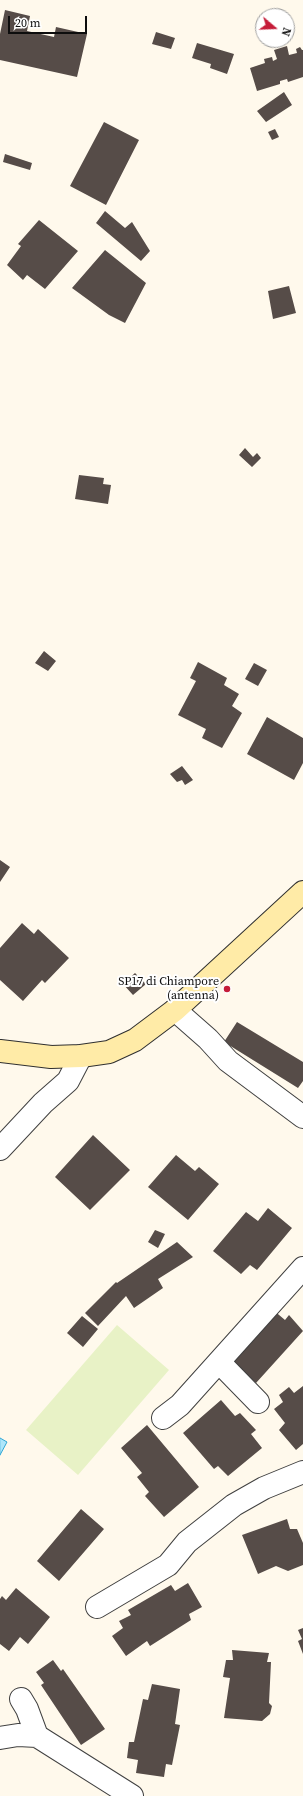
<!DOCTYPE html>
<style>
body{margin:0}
#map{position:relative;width:303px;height:1796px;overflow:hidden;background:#fff9ec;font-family:"Source Serif 4",serif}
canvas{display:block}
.north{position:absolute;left:255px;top:8px;width:40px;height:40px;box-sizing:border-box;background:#fff;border:1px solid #9e9e9e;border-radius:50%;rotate:109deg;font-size:11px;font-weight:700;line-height:16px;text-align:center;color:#0d0d0d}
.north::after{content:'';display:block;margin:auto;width:14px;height:18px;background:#c51c38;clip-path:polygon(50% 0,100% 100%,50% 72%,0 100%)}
.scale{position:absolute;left:8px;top:16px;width:79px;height:18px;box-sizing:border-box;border:2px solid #0d0d0d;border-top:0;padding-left:5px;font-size:12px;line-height:14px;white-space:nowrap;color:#0d0d0d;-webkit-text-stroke:3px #fff;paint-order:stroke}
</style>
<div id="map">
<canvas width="303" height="1796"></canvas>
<div class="north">N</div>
<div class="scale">20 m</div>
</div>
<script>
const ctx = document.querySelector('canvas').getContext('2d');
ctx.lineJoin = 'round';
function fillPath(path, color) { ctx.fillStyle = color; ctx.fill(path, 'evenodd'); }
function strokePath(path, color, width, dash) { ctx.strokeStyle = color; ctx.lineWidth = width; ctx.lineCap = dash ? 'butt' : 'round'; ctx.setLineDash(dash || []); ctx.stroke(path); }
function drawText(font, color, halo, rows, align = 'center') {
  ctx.font = font + ' "Source Serif 4",serif'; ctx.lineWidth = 4; ctx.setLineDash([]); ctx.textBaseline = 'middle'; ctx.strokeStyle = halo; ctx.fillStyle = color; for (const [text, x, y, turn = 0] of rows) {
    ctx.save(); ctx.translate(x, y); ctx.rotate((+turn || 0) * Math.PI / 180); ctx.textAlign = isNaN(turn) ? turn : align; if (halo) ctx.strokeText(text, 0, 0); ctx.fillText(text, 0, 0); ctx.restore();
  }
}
fillPath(new Path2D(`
 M117 1325 169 1370 78 1475 26 1430Z`), '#e8f2c6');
const water = new Path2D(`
 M0 1438 7 1442 0 1455Z`);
fillPath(water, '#aee6fa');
strokePath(water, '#30a7d5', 1);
fillPath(new Path2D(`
 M5 10 30 16 27 31 54 37 56 27 87 34 77 77 0 60V34Z
 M156 32 175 38 171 49 152 44Z
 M197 43 234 54 227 74 210 68 211 64 192 58Z
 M287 46 289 55 297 53 296 49 300 47 302 50H303V77L288 82 287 79 280 81V84L257 91 250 68 265 63 264 59 272 57 273 61 277 59 274 50Z
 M284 92 292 105 266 122 257 111Z
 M104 122 139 140 106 205 70 186Z
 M275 129 279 137 272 140 268 132Z
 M5 154 32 163 30 170 3 162Z
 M105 211 125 228 132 222 150 251 141 261 96 223Z
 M39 220 78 251 45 289 27 275 23 280 7 265 21 246 18 244Z
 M105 250 146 283 125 323 109 315 72 288Z
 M289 286 296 313 273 319 268 291Z
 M245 448 253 457 257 453 261 458 252 467 239 455Z
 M79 475 104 478 103 484 111 485 108 504 75 499Z
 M44 651 56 661 48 671 35 663Z
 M198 662 227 678 224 685 239 694 232 706 242 713 222 748 202 738 206 729 178 715 196 681 190 678Z
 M254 663 267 670 258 686 245 679Z
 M267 717 303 738V763L294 780 247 754Z
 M182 766 193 780 185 785 182 780 177 782 170 774Z
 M0 860 10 867 0 882Z
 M22 923 34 934 38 929 69 958 45 983 42 980 23 1001 0 980V948Z
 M135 973 146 984 133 995 123 984Z
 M237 1022 303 1062V1081L298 1088 224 1042Z
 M93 1135 130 1170 90 1210 55 1177Z
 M176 1155 195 1171 199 1167 219 1184 188 1220 148 1187Z
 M268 1208 292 1228 257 1270 250 1265 241 1274 213 1251 246 1212 258 1221Z
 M155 1230 165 1234 158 1248 148 1242Z
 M177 1242 193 1257 158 1279 163 1288 134 1308 126 1296 98 1326 85 1313 116 1282 117 1283Z
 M272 1309 285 1320 289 1315 303 1331 256 1383 227 1358Z
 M82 1316 98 1329 83 1347 67 1333Z
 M303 1386V1444L296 1450 279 1430 285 1423 274 1409 283 1402 279 1395 289 1387 294 1393Z
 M221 1400 235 1416 240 1413 256 1430 251 1434 262 1448 228 1476 218 1466 214 1469 183 1433Z
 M147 1425 199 1487 164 1517 145 1496 149 1492 137 1477 142 1473 121 1448Z
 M81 1509 104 1529 59 1581 37 1561Z
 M287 1519 290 1529H297L303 1543V1565L288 1571 276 1566 258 1574 242 1535Z
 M188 1583 202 1607 189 1614 191 1620 150 1646 147 1641 126 1656 112 1636 123 1628 119 1621 131 1615 128 1610 171 1585 175 1591Z
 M16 1588 50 1617 28 1644 20 1637 9 1651 0 1644V1599L2 1596 6 1600Z
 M303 1628V1654L298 1641 302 1639 298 1630Z
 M232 1650 269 1653 267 1662H271L269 1703 272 1706 270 1714 262 1721 224 1718 230 1678 223 1677 226 1660H233Z
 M53 1660 61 1671 63 1669 105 1729 81 1745 41 1685 44 1683 36 1672Z
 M152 1684 180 1689 175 1724 180 1725 172 1765 166 1764 164 1777 136 1773 138 1760 127 1758 129 1742H134L143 1699 148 1700Z`), '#564c48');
const street = new Path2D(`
 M175 1010 208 1039 228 1061 303 1117
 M0 1149 43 1103 68 1081 81 1056
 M219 1362 258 1402
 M163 1418 180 1405 303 1268
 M97 1607 168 1565 187 1542 234 1505 264 1488 303 1472
 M21 1699 27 1709 37 1736
 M0 1738 18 1735 37 1736 132 1796`);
const secondary = new Path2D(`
 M0 1051 51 1057 81 1056 109 1052 135 1040 175 1010 303 892`);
strokePath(street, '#404040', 24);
strokePath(secondary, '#2f2f2f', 24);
strokePath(street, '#fff', 22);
strokePath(secondary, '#ffeba7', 22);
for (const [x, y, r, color] of [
 [227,989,4,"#c51c38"]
]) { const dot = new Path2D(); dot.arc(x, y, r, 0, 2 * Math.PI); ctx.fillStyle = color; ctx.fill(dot); strokePath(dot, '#fff', 1.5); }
drawText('12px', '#0d0d0d', '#fff', [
 ["SP17 di Chiampore",219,982],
 ["(antenna)",219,996]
], 'right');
</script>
